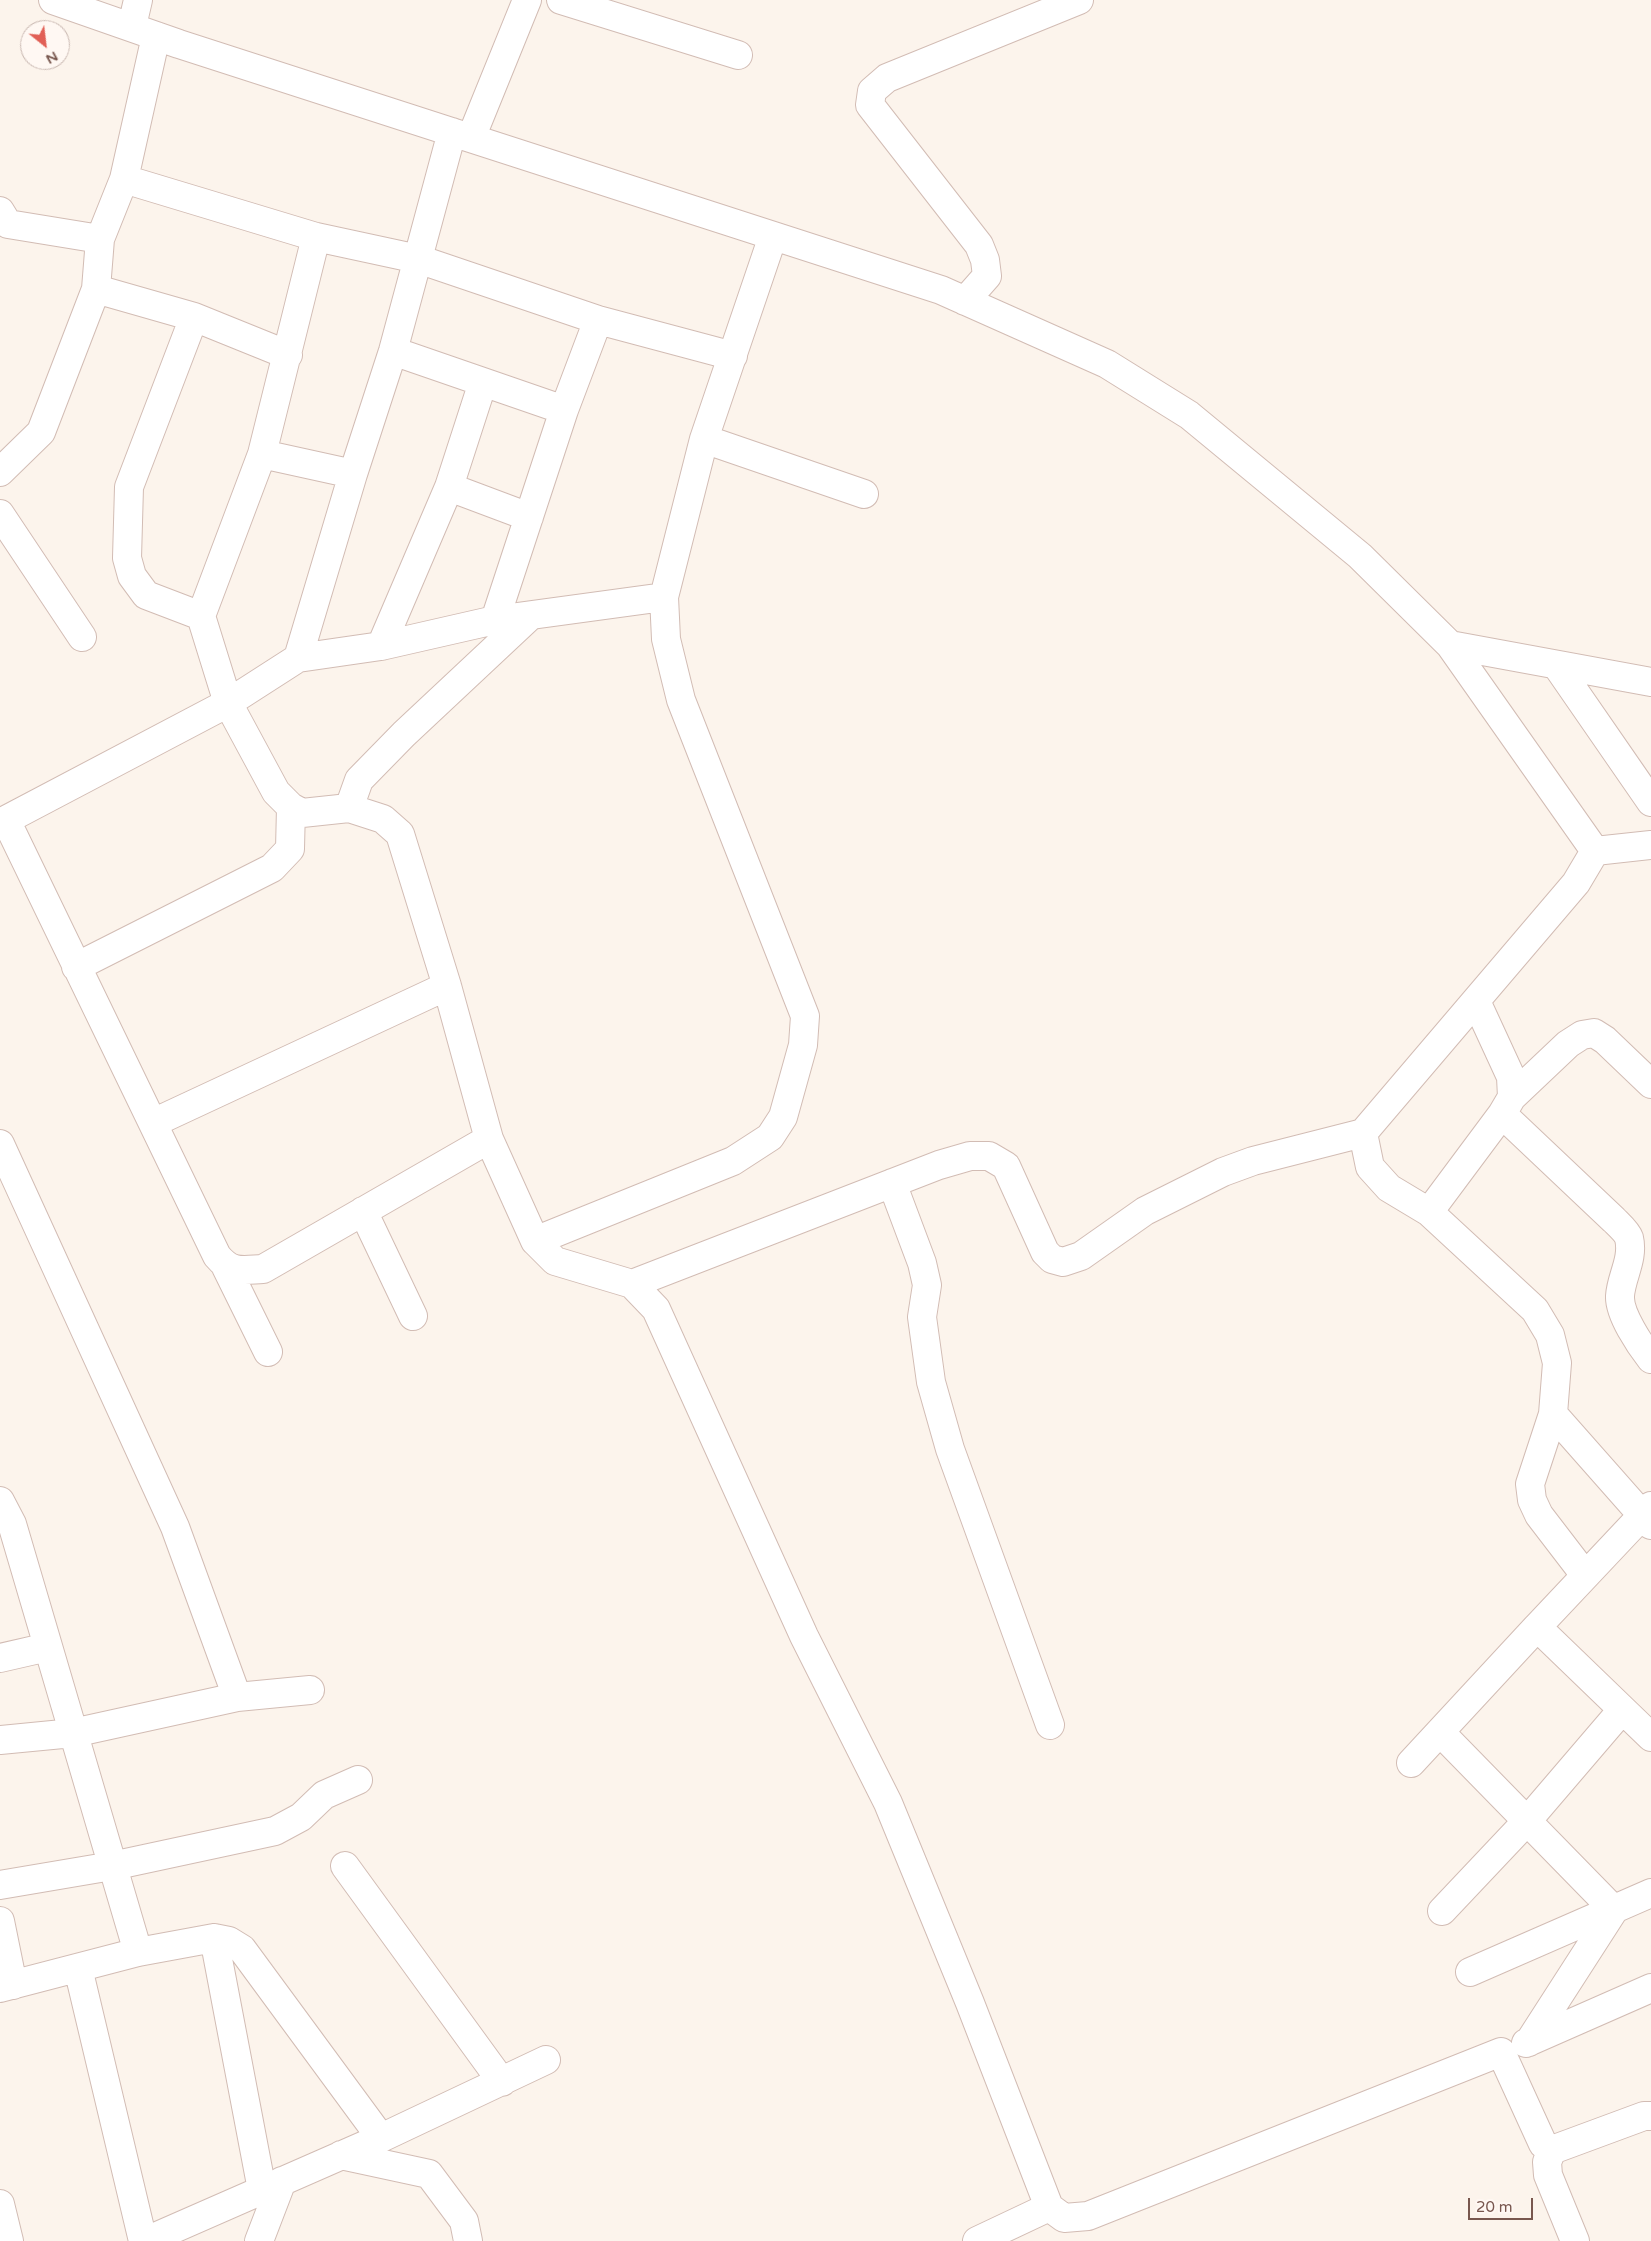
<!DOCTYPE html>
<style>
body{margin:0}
#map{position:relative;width:1651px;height:2241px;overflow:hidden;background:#fcf4ec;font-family:"Varela Round",sans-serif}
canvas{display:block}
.north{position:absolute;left:20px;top:20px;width:50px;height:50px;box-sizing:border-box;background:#fff8f3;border:1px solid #c9b8b1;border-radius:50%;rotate:151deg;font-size:14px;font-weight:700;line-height:20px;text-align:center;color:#78574e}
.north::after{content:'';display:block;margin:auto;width:18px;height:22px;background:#e16056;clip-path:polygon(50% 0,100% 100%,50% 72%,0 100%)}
.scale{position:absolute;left:1468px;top:2198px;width:65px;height:22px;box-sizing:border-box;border:2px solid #78574e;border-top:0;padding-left:6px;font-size:15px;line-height:18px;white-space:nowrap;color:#78574e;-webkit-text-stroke:4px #fff8f3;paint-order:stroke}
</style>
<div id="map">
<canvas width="1651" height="2241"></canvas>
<div class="north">N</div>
<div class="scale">20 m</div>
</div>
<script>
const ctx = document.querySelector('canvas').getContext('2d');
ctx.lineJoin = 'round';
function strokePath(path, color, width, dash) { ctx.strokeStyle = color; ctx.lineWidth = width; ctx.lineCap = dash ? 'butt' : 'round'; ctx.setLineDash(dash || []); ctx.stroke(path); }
const minor = new Path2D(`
 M53 0 179 44 941 290 1107 364 1189 415 1360 556 1450 645 1651 682
 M561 0 738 55
 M132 26 138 0
 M471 138 527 0
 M124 179 316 237 418 259 598 320 733 356
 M0 211 8 224 100 239
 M773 236 704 439 664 597 666 639 681 700 805 1016 803 1045 783 1117 770 1137 733 1161 535 1241 555 1261 632 1284 656 1309 804 1636 888 1803 970 2003 1049 2207 1064 2218 1088 2216 1501 2052 1543 2144 1552 2150 1644 2116H1651
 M96 289 194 317 288 355
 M965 301 987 276 985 260 979 245 870 105 872 91 887 78 1079 0
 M194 317 129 487 127 558 132 576 146 595 201 616 262 454 316 237
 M393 351 564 410
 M483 382 449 487 381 646 495 620 664 597
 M704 439 864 494
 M262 454 353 474 393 351 452 132
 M0 472 41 432 96 289 100 239 124 179 156 36
 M449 487 529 517
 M0 514 82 637
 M201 616 228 703 276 792 291 807 302 813 349 808 383 819 400 834 447 986 489 1139 535 1241
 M495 620 564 410 598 320
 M1450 645 1595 851 1651 845
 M298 658 353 474
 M1557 666 1651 802
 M349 808 359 780 404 734 530 616
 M6 820 217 1256C232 1274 242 1270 263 1269L489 1139
 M0 823 228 703 298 658 381 646
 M76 967 272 868 290 849 291 807
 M1512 1097 1568 1044 1582 1035 1594 1033 1605 1040 1651 1084
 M1502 1114 1614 1220C1619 1225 1627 1232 1629 1238 1634 1259 1621 1277 1620 1296 1619 1314 1640 1345 1651 1359
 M153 1123 447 986
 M1363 1133 1370 1167 1389 1188 1429 1212 1535 1310 1550 1335 1557 1363 1553 1414 1530 1484 1532 1500 1539 1515 1585 1575
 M0 1144 175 1527 237 1697
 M892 1183 922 1263 927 1285 922 1317 931 1382 950 1449 1050 1725
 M363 1211 413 1316
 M1429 1212 1502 1114 1512 1097 1511 1077 1476 1001
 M226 1267 268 1352
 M632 1284 939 1165 970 1156H989L1006 1166 1045 1252 1052 1259 1063 1262 1081 1256 1145 1211 1223 1172 1253 1161 1363 1133 1576 883 1595 851
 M1553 1414 1651 1525
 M0 1501 12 1524 138 1952
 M1537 1627 1651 1506
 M0 1658 48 1647
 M1440 1732 1614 1910 1529 2042
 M0 1740 73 1733 237 1697 310 1690
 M1411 1763 1537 1627 1651 1737
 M345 1866 502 2082
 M0 1885 112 1866 275 1831 301 1817 324 1795 358 1780
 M1442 1911 1527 1821 1622 1710
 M0 1921 13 1985
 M214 1938 262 2190
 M78 1968 143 2241
 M1470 1972 1651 1893
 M0 1988 138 1952 214 1938 229 1941 242 1949 381 2138
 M1526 2043 1651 1988
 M1552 2150 1547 2162 1548 2175 1575 2241
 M341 2155 429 2174 464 2221 468 2241
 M0 2204 9 2241
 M146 2241 381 2138 546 2060
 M259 2241 282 2181
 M977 2241 1049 2207`);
strokePath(minor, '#d2bcb4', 30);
strokePath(minor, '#fff', 28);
</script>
